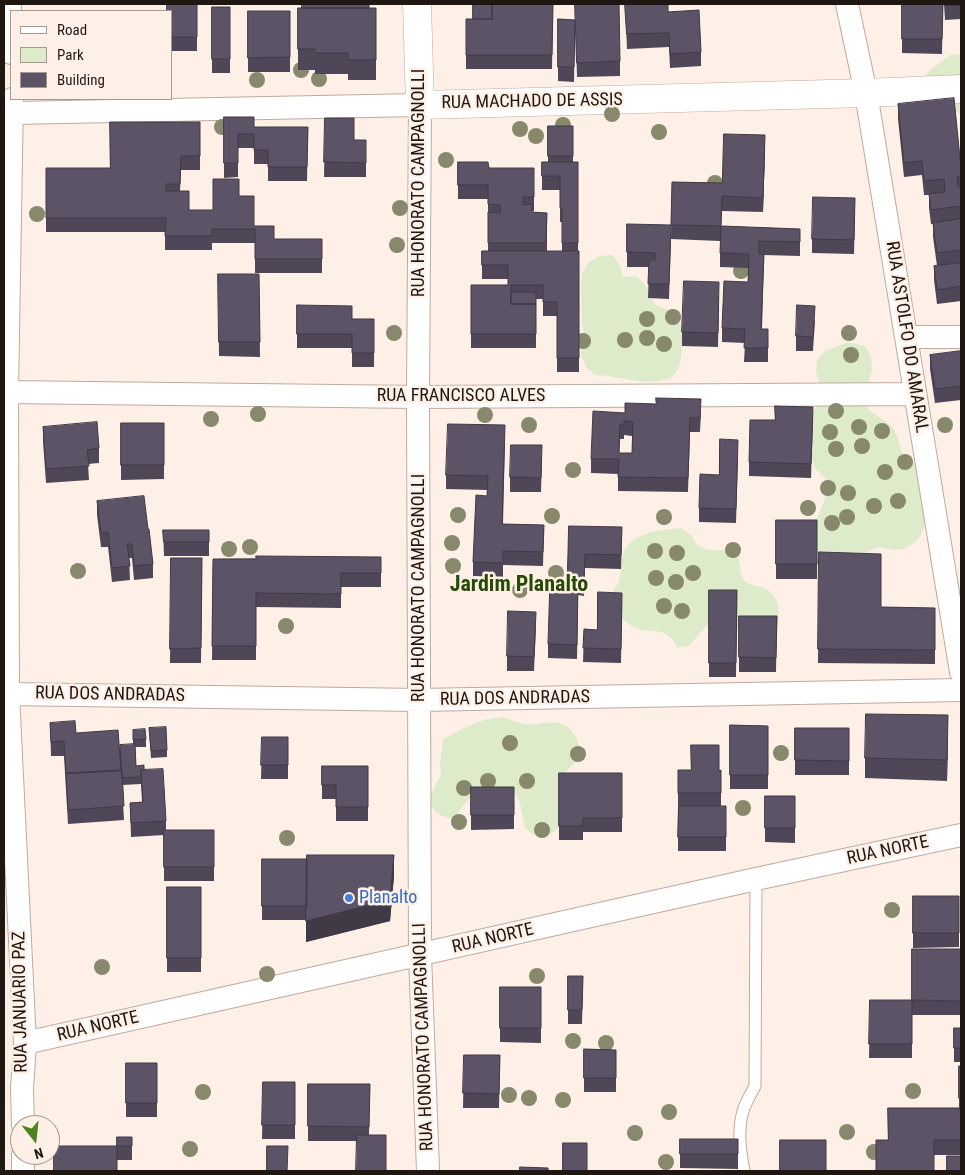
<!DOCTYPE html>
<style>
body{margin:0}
#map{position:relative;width:965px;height:1175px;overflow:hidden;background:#fff0e7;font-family:"Roboto Condensed",sans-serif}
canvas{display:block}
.frame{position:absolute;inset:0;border:5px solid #201713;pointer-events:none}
.legend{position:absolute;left:10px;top:10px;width:162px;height:90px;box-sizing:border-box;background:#fff0e7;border:1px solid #a69992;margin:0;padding:6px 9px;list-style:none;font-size:15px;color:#201713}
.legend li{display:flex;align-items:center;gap:10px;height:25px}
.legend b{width:25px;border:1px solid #a69992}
.north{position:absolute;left:10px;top:1115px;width:50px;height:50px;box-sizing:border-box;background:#fff0e7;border:1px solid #a69992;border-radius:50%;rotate:164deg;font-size:14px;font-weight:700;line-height:20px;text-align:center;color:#201713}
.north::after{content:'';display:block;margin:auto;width:18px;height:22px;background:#4d841e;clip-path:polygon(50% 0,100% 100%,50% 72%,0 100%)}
</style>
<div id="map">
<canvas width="965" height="1175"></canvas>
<div class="frame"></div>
<ul class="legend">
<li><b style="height:6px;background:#fff"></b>Road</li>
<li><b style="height:14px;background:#ddebca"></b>Park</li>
<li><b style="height:14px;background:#5c5366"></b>Building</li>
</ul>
<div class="north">N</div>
</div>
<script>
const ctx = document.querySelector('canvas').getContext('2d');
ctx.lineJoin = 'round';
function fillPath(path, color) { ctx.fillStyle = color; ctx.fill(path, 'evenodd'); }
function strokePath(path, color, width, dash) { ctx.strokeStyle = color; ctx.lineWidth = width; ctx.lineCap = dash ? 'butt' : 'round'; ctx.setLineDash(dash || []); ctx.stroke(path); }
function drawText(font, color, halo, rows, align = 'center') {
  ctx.font = font + ' "Roboto Condensed",sans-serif'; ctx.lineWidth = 5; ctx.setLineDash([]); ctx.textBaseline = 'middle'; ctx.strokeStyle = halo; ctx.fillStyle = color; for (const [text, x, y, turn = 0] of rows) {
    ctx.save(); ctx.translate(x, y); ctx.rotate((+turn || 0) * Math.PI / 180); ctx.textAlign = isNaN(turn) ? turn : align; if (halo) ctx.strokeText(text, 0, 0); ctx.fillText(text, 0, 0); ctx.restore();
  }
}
fillPath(new Path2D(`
 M961 54V113L942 111 921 80 929 71 950 55Z
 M612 255 620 265 623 277 636 276C638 279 642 281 644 284 650 290 650 302 658 306 667 311 669 306 677 317 684 328 683 358 678 369 676 373 671 378 667 379 643 387 619 375 595 375L586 367 581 355 584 334 582 322 581 285 582 273 588 263 599 256Z
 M848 342 865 346 871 356 872 369 869 381 864 392V404L873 413 884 420 893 428 898 438 905 462H916L930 506 923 530 917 541 904 549 892 550 879 547 867 552 857 559 819 567 809 562 807 528 816 520 831 485 814 467 807 430 808 418 816 408 821 397 820 384 816 372 817 360 825 351Z
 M681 528 691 535 697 545 708 550H733C734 551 737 555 738 556 741 563 739 573 743 579 749 587 757 585 764 588 781 596 780 615 777 630H739L737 631 714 617 689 646 677 647C675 644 673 640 671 638 662 628 650 633 639 629 632 627 625 622 620 616 614 609 611 601 613 592 614 589 617 585 619 582 621 574 620 567 622 559 626 532 659 530 681 528Z
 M503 717C510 720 518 723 526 724 543 726 561 715 574 734 578 739 580 749 583 756 577 761 569 767 565 773 553 791 576 830 546 835 543 836 538 835 534 835L525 828 520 803 515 793C506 791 487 788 479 792 468 796 460 810 454 819 438 816 433 813 429 798L441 775 440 764 443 739C465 728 478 719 503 717Z`), '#ddebca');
const lane = new Path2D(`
 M744 1171C740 1150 737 1129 744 1108 747 1101 751 1093 755 1086L756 879`);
const street = new Path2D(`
 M10 4 11 53
 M847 4 866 93 961 672
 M12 99 7 392 8 694 25 1043 22 1089 23 1125
 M13 113 420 105 418 397 420 955 428 1171
 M906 337H961
 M7 392 418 397 915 394
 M8 694 419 700 961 690
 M25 1043 756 879 961 835
 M23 1155V1171`);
const secondary = new Path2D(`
 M417 4 420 105 866 93 961 89`);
strokePath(lane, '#c1a99c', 13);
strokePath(street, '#c1a99c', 24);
strokePath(secondary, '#c1a99c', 29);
strokePath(lane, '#fff', 11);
strokePath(street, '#fff', 22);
strokePath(secondary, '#fff', 28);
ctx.fillStyle = '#87886c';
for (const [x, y] of [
 [301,70],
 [319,79],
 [257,80],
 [612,114],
 [563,125],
 [222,127],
 [520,129],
 [659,132],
 [536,136],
 [446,160],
 [715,183],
 [400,208],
 [37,214],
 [397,245],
 [741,271],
 [673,317],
 [647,319],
 [394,333],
 [849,333],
 [647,338],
 [625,340],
 [583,341],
 [664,344],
 [851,355],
 [836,411],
 [258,414],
 [485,415],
 [211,419],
 [529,425],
 [945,425],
 [859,427],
 [882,431],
 [830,432],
 [862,446],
 [836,449],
 [905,462],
 [573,470],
 [885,472],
 [828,488],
 [848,493],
 [898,501],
 [874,506],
 [808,508],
 [458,515],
 [552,516],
 [664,517],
 [847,517],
 [832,523],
 [452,543],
 [250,547],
 [229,549],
 [733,550],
 [655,551],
 [677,553],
 [453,566],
 [78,571],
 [556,573],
 [693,573],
 [656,578],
 [676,582],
 [520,590],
 [664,606],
 [682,611],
 [286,626],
 [510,743],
 [781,753],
 [578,754],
 [488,781],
 [527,781],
 [464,788],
 [743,808],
 [459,822],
 [542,830],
 [287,838],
 [892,910],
 [102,967],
 [267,974],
 [537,976],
 [573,1041],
 [606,1043],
 [913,1091],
 [203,1092],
 [509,1095],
 [529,1098],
 [563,1100],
 [669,1112],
 [847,1132],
 [635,1133],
 [190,1149],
 [874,1152],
 [666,1162]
]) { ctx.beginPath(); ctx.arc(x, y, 8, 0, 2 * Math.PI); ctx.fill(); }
fillPath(new Path2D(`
 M197 4V51H171V11Z
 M553 4 552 69H466V19H473Z
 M575 4 620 61V76L577 77Z
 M625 4H668V12L701 52V66L670 68 669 47 627 49Z
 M902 4H943L942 54 902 53Z
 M944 4H961V19L945 20Z
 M212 7H230V73H212Z
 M298 8H376V80H348V74H315V70H298Z
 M248 11H290V72H248Z
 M558 19 575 20 574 82 558 81Z
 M898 104 961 168V301L937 304 934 280V266H937L933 237V224H931L929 208V195H924L922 175 904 177 898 119Z
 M224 117 254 127H308L307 181H268V164H254V148H238V177L224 178Z
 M325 118 354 140H366V177H324Z
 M200 122V170H181L180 191 189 210H213L239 196 254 226 274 239H322V273H255V243H212V250H165V232H46V168H110Z
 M548 126H573V162H578V251H579V372H557V316H543V299H536V348H471V285H508V279H482V251H488V199H458V162L489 168H534V211H532V212L547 213V251H562V222H560V190H542V162H548Z
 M765 149 763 212 722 211 721 226 800 229V256L764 255 762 329H768V362H744L745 343 722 342V328L748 282V268L720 267V241L671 239 672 182 722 183Z
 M855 212 854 254 812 253V239Z
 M627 224 671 239 669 299 648 298 649 267H627Z
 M218 274H259L260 357 219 356Z
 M719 296 718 347 682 346V332Z
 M297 305 352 319H374V367H352V348H297Z
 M815 320 813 351H796V336Z
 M961 351V400L935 403 930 369V355Z
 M625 413H701L700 432H690L688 492 618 491V474L591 473V459ZM624 435 632 436V453H619L620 439H624Z
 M813 421 811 478 749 476V462Z
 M121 423H164V479L121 480Z
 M43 427 99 448V463L88 464 89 480 46 483 43 441Z
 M505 439 503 524 544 525 543 566 503 565V577L473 576V562L487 496 488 490 446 489V475Z
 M738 454 736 523 699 522V508L719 475Z
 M542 459 541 492H510V477Z
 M97 501 148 529 153 564V578L134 580 132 558H129L130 580 112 582 108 547H101L97 515Z
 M776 520H817V579H776Z
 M569 526 622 542 621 569 585 568 584 596 578 595 577 659 548 658V644L567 581Z
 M163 530H209V556H164Z
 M819 552 881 607 935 608V664L818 663Z
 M381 557V587H341V608L256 607V660H212L213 559Z
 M171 558H202L201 663H170Z
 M709 590H737L736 677H709Z
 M622 607 621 663 583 662 584 629 597 630Z
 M739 616H777L776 672H739Z
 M536 626 534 671H507V656Z
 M50 723 120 750 133 744V730L146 739V747H135L136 766 144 770 166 821V830H214V881H164V835L131 837 130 803 142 802 141 784 122 785 124 820 68 824 64 756H51Z
 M730 725 768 726V789H730Z
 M149 728 167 750V757L151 758Z
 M795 728H849V775H795Z
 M948 736 947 781 865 778V758Z
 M262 737H288V779H261Z
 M322 766H368V821H336V799H322Z
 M678 770H721V806H726V851H678Z
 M559 773H622V832H583V840H559Z
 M471 787H514V829L471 830Z
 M765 796H795V843L765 842Z
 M262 859 394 876 390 921 306 942 307 920H262Z
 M167 887H201V972H167Z
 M913 896H959V947L913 948Z
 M912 949H961V1015H912Z
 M568 976H583L582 1024H568Z
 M500 987H541V1043L500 1042Z
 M870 1000H912V1058H869Z
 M954 1028H961V1062H954Z
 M584 1049 616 1050V1092H584Z
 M464 1055H500L499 1108H463Z
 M126 1063H157V1117H126Z
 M959 1066H961V1155H934L888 1140 959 1108Z
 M263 1082H295V1139H262Z
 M308 1084H370L369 1135 357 1141H308Z
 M117 1137H132V1160H117Z
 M680 1139H738V1169L680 1168Z`), '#4f4758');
fillPath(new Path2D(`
 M765 135V149L763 212V198Z
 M948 715V736L947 781V760Z
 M394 855V876L390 921 306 942V921Z`), '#403a47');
const building = new Path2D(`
 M167 4H197V37H171V11H167Z
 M302 4H369V8H302Z
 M473 4H492V19H473Z
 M492 4H553L552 55H466V19H492Z
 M575 4H619L620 61 577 63Z
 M625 4H668V12L699 10 701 52 670 54 669 33 627 34Z
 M902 4H943L942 39H902Z
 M945 4H961V5L945 6Z
 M212 7H230V59H212Z
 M298 8H376V60H348V53H315V49H298Z
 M248 11H290V57L248 58Z
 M558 19 575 20 574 67H558Z
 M954 98 961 168V177H957L958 187 961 186V206L931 210 929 194 945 192 944 179 924 181 922 161 904 163 898 104Z
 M224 117H254V127H308L307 167H268V150H254V134H238V163H224Z
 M325 118H354V140H366V163L324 162Z
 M110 122H200V156H181L180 184H166V191H189V210H213V179H239V196H254V226H274V239H322V259H255V229H212V236H165L166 218H46V168H110Z
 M548 126H573V156H548Z
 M724 134 765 135 763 198 722 196 721 226 800 229V242L759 241V254H764L761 329H768V348H744L745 329 722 328 724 281 748 282 749 254 720 253 721 226 671 225 672 182 722 183Z
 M458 162H488L489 168H534V197H523V205L532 204V212L547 213 546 243H488V212L500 213V205L488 204V185H458Z
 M542 162H578V243H562V208H560V176H542Z
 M813 197 855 198 854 240 812 239Z
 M961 219V250L937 253 933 223Z
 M627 224 671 225 669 284H648L649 260H655V253L627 252Z
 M482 251H579V358H557V302H543V285H511V304H536V334H471V285H508V265H482Z
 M961 263V286L937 290 934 266Z
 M218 274H259L260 342H219Z
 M684 281 719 282 718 333 682 332Z
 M511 292H536V304H511Z
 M297 305 352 306V319H374V353H352V334H297Z
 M797 305 815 306 813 337 796 336Z
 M961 351V386L935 389 930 355Z
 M656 398 701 399 700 418H690L688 478 618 477 619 459H591L593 411 625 413V403L656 404ZM624 421 633 422 632 453H619L620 425H624Z
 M775 406 813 407 811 464 749 462 750 420H775Z
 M97 422 99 448 87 450 89 466 46 469 43 427Z
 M121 423H164V465H121Z
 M448 424 505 425 502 524 544 525 543 552 503 551V563L473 562 476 495 487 496 488 476 446 475Z
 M720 439 738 440 736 509 699 508 700 474 719 475Z
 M511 445H542L541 478 510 477Z
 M144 496 148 529H149L153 564 134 566 132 544H127L130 566 112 568 108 532 101 533 97 501Z
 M776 520H817V564H776Z
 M569 526 622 527 621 555 585 554 584 581H578L577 645 548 644 550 580 567 581Z
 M163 530H209V542H164Z
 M819 552 881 554V607L935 608V650L818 649Z
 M256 556 381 557V573H341V594L256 593V646H212L213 559H256Z
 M171 558H202L201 648 170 649Z
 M709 590H737L736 663H709Z
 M598 592 622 593 621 649 583 648 584 629 597 630Z
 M508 611 536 612 534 657 507 656Z
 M739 616H777L776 658 739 657Z
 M866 714 948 715 947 760 865 758Z
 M75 721 76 733 118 730 121 770 66 773 64 741 51 742 50 723Z
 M730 725 768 726V775H730Z
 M166 727 167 750 151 751 149 728Z
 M795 728H849V761L795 760Z
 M145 729 146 739 133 740V730Z
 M262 737H288V765H261Z
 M135 744 136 766 144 765V770H141V777L122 778 120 745Z
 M691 745H719V771L721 770V793H678V770H691Z
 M322 766H368V807H336V785H322Z
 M163 769 166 821 131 823 130 803 143 802 141 770Z
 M122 771 124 806 68 810 66 774Z
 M559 773H622V818H583V826H559Z
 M471 787H514V815H471Z
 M765 796H795V828H765Z
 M679 806H726V837H678Z
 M164 830H214V867H164Z
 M307 855H394L390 900 306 921Z
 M262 859H307V906H262Z
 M167 887H201V958H167Z
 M913 896H959V933H913Z
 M912 949H961V1001L912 1000Z
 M568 976H583L582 1010H568Z
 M500 987H541V1028H500Z
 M870 1000H912V1044H869Z
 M954 1028H961V1048H954Z
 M584 1049 616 1050V1078H584Z
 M464 1055H500L499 1094 463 1093Z
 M126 1063H157V1103H126Z
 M959 1066H961V1098H959Z
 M263 1082H295V1125H262Z
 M308 1084H370L369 1127 308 1126Z
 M888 1108H961V1140H934V1171H876V1140H888Z
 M357 1135H386V1171H356Z
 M117 1137H132V1146H117Z
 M680 1139H738V1154H680Z
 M780 1140H826V1171H780Z
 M563 1143H587V1171H563Z
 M54 1146H117V1171H54Z
 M267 1146H288L287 1171H267Z
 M947 1156H961V1171H947Z
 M520 1167 548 1168V1171H520Z`);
fillPath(building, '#5c5366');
strokePath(building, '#403a47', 1);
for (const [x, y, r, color] of [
 [349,898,5,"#3f7fe0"]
]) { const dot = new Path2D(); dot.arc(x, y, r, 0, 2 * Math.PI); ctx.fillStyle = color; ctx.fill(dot); strokePath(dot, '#fff0e7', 2); }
drawText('18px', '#201713', '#fff0e7', [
 ["RUA MACHADO DE ASSIS",532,102,-1],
 ["RUA HONORATO CAMPAGNOLLI",419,183,-90],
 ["RUA ASTOLFO DO AMARAL",906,337,81],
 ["RUA FRANCISCO ALVES",461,396],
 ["RUA HONORATO CAMPAGNOLLI",419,588,-90],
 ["RUA DOS ANDRADAS",110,695,1],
 ["RUA DOS ANDRADAS",515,699,-1],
 ["RUA NORTE",888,851,-12],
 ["RUA NORTE",493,939,-13],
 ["RUA JANUARIO PAZ",21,1002,-91],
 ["RUA NORTE",98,1027,-13],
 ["RUA HONORATO CAMPAGNOLLI",424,1037,-92]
]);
drawText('18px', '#366cbe', '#fff0e7', [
 ["Planalto",359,898]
], 'left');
drawText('bold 22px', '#274a07', '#fff0e7', [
 ["Jardim Planalto",519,585]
]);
</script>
